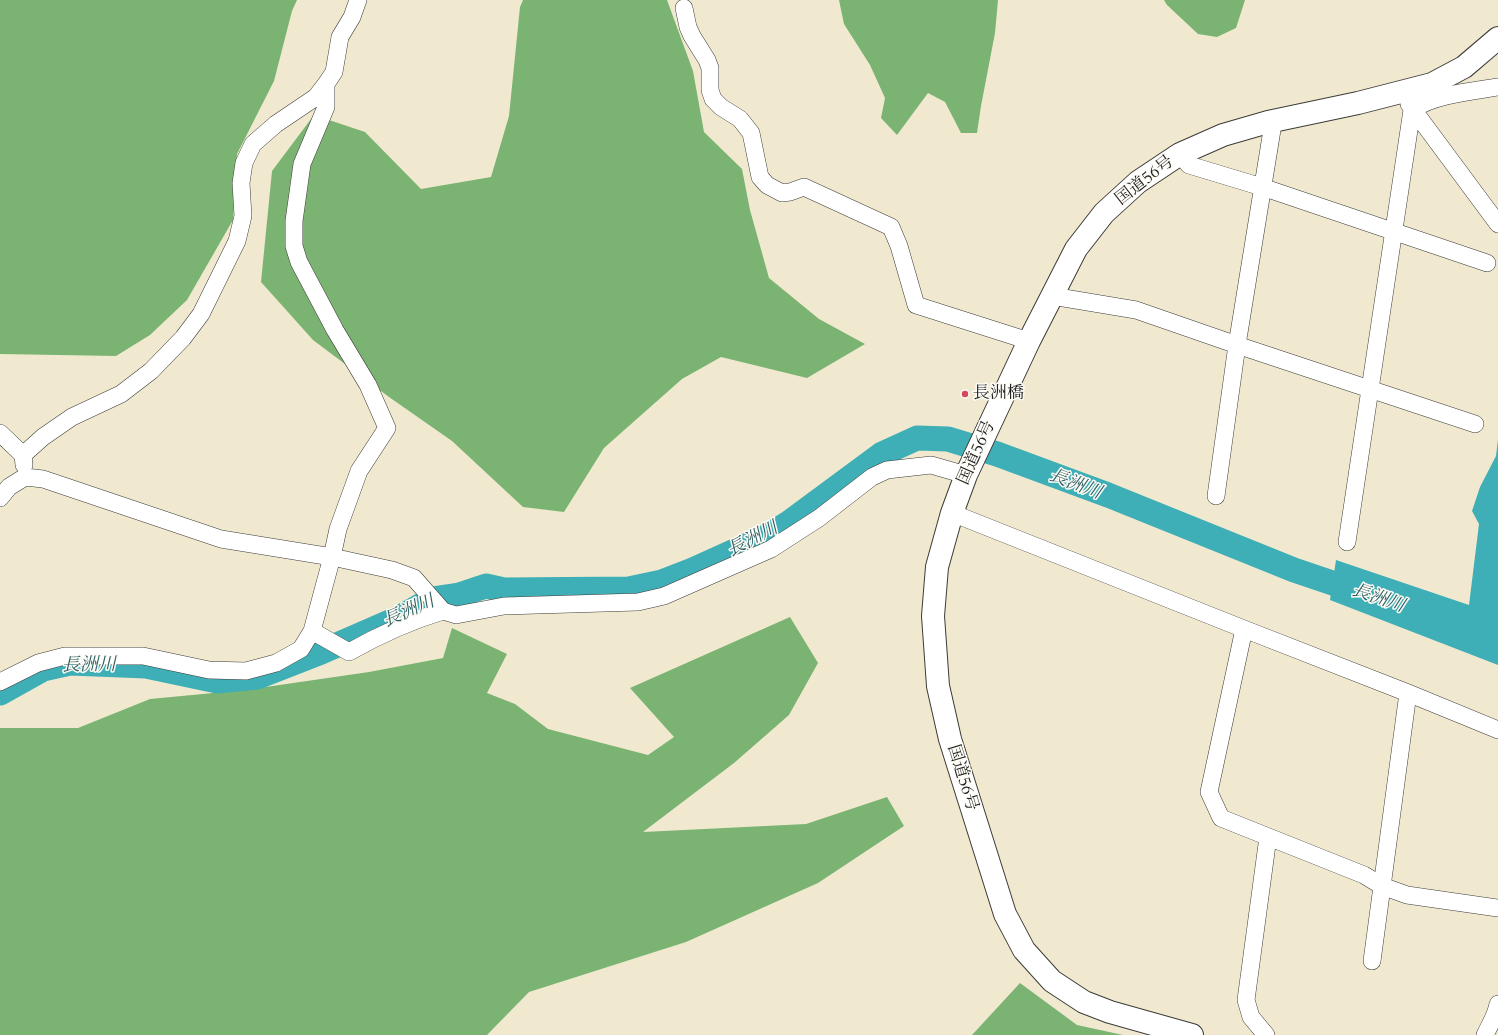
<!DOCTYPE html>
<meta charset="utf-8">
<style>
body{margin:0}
canvas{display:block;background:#f0e9cf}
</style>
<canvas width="1498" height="1035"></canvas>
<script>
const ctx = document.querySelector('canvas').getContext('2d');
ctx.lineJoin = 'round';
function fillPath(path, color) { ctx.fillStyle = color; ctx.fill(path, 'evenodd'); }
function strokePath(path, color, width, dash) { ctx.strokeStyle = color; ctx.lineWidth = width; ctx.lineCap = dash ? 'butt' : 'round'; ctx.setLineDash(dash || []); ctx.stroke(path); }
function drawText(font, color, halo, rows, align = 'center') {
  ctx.font = font + ' Cardo,"Noto Serif JP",serif'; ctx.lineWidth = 3; ctx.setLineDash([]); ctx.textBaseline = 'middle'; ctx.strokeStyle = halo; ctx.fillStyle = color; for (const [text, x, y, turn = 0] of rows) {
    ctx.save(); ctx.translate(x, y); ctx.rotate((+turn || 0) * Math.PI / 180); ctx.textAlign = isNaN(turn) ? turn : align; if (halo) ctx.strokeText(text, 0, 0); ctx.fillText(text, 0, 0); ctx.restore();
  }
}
fillPath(new Path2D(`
 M0 0H297L292 11 274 81 237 154 233 220 187 300 150 335 116 356 0 354Z
 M523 0H667L693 71 704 132 742 169 750 210 769 278 819 319 865 344 807 378 721 357 682 379 604 448 564 512 523 507 452 441 389 397 313 340 261 282 272 171 314 115 365 132 421 189 491 177 509 116 520 7Z
 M839 0H998L995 33 981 106 977 133H961L945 102 928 93 897 135 881 118 885 98 870 65 844 24Z
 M1164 0H1245L1236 28 1217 37 1198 34 1167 5Z
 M790 617 818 663 789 715 734 763 643 832 806 824 887 797 904 826 818 883 686 942 529 992 487 1035H0V728H78L150 699 245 690 369 672 443 658 452 628 507 654 487 693 515 704 548 729 648 755 674 737 630 688Z
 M1020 983 1077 1025 1123 1035H972Z`), '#7bb472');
fillPath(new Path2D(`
 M1498 439V665L1330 600 1336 560 1469 605 1479 524 1472 511 1480 487 1496 456Z`), '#3eafb7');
strokePath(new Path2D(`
 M0 693 43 669 70 663 146 666 217 681 257 677 321 652 399 618 432 599 459 595 486 586 504 590 629 589 662 582 693 570 766 537 790 522 882 454 917 438 948 439 997 454 1108 495 1294 570 1365 594`), '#3eafb7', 25);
const minor = new Path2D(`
 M684 8 688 27 692 36 707 60 710 68V90L713 99 721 107 740 119 751 133 760 177 767 185 782 193 790 192 804 187 891 227 899 246 916 305 1029 341
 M1409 104 1498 224
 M1180 154 1189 165 1262 187 1487 263
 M1052 296 1136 310 1237 345 1272 130 1268 122
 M0 433 23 455 24 465
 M23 455 43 437 72 417 121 394 151 371 183 338 201 314 237 241 243 216 241 183 244 163 253 144 276 124 316 97 326 84 334 72 340 37 352 17 358 0
 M1216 496 1237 345 1475 424
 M0 498 9 487 25 477 43 479 221 539 332 557 392 570 414 578 443 611 456 615 504 606 638 602 664 596 771 549 819 518 872 477 887 470 931 465 966 475
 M952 513 1244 629 1408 693 1498 730
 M1347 542 1412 110C1432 95 1473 91 1498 87
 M1244 629 1209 792 1221 818 1364 875 1382 886 1407 895 1498 908
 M312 631 349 652C379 635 410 621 443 611
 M0 682 38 663 65 656H143L209 670 246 671 276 663 301 649 312 631 332 557 338 529 359 471 387 428 368 385 335 330 299 262 294 246V221L302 164 326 107V84
 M1372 961 1408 693
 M1266 1035 1251 1017 1246 1000 1268 837
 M1485 1035C1490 1024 1496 1016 1498 1004`);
const trunk = new Path2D(`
 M1192 1035 1110 1012 1084 1002 1052 981 1024 950 1005 914 950 739 938 686 933 616 937 567 952 513 966 475 1029 341 1076 249 1104 213 1138 182 1180 154 1223 135 1268 122 1358 103 1432 84 1464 67 1498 38`);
strokePath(minor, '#3c3b37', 18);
strokePath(trunk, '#3c3b37', 24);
strokePath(minor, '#fff', 17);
strokePath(trunk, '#fff', 22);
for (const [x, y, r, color] of [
 [965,394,4,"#d1495b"]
]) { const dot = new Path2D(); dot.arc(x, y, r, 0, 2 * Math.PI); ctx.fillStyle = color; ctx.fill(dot); strokePath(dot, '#fdfcf7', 1.5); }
drawText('17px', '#1c1c1c', '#fdfcf7', [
 ["国道56号",1145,181,-38],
 ["国道56号",977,453,-66],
 ["国道56号",962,778,73]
]);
drawText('17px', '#1c1c1c', '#fdfcf7', [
 ["長洲橋",973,394]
], 'left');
drawText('italic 18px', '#2b5e62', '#fdfcf7', [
 ["長洲川",1075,485,21],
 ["長洲川",753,540,-28],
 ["長洲川",1378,599,19],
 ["長洲川",409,612,-24],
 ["長洲川",89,666,-1]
]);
</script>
